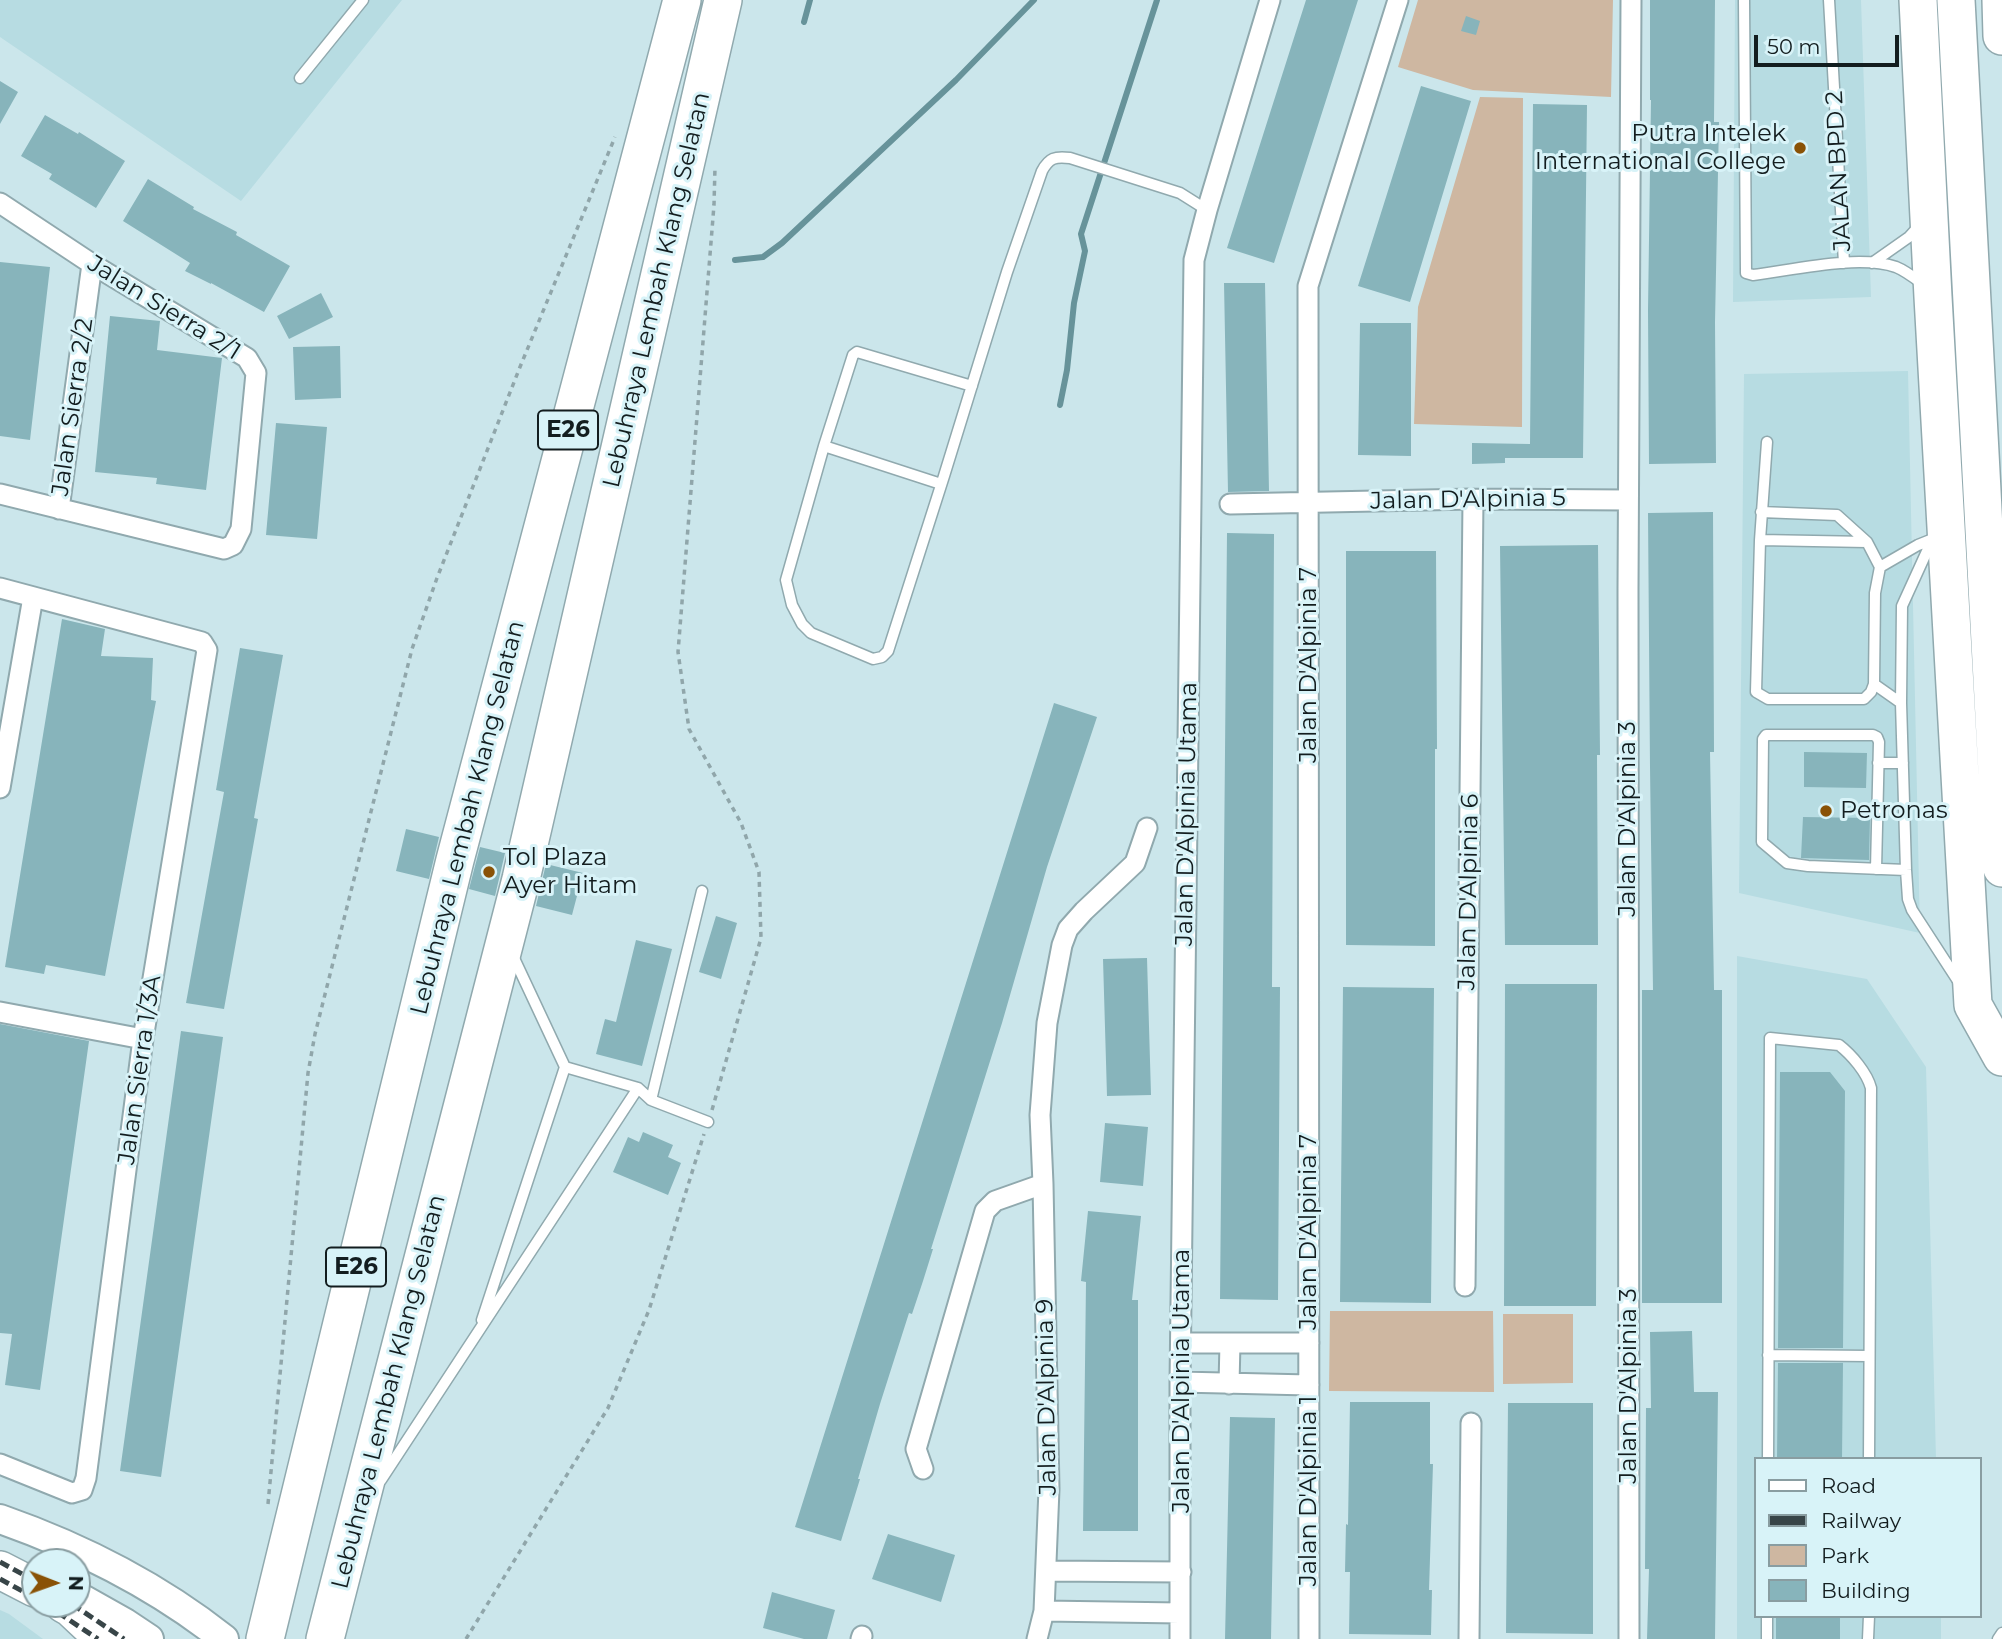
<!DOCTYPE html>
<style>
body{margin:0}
#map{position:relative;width:2002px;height:1639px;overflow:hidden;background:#cbe6eb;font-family:Montserrat,sans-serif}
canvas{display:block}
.legend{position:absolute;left:1754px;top:1457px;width:228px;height:161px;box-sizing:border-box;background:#d8f3f8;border:2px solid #899da1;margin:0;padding:9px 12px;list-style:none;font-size:21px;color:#131d1f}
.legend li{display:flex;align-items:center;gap:14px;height:35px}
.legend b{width:35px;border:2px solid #899da1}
.north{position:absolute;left:21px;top:1548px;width:70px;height:70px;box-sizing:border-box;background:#d8f3f8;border:2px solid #899da1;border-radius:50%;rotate:91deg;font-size:19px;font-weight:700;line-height:28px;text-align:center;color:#131d1f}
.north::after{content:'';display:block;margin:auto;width:24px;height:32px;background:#8a5206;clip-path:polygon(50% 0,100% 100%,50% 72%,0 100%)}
.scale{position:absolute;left:1754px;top:35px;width:145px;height:32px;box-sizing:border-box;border:4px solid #131d1f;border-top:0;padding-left:9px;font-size:21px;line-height:24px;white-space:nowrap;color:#131d1f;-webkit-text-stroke:5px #d8f3f8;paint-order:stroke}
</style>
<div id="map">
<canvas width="2002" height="1639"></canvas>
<ul class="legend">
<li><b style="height:9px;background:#fff"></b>Road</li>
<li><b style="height:9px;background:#384548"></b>Railway</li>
<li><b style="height:19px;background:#ceb7a1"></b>Park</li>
<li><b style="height:19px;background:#87b4bb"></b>Building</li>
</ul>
<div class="north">N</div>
<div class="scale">50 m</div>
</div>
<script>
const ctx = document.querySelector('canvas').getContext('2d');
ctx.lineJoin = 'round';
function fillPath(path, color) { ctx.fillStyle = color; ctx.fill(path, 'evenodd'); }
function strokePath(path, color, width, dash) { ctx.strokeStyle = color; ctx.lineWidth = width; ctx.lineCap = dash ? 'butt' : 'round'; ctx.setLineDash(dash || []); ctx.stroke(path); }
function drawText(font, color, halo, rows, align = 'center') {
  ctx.font = font + ' Montserrat,sans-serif'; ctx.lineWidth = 6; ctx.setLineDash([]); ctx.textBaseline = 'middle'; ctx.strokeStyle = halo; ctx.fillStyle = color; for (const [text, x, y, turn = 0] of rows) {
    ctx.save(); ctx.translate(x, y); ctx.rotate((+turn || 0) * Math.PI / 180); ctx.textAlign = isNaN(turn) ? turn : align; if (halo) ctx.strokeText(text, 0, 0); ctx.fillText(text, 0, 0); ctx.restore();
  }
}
fillPath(new Path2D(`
 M0 0H402L241 201 0 37Z
 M1735 0H1861L1871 297 1733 302Z
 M1908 371 1920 933 1739 893 1744 374Z
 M1737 956 1867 979 1926 1067 1936 1459H1755V1616H1941V1639H1737Z
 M0 1610 9 1614 43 1639H0Z`), '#b7dce2');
fillPath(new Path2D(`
 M1418 0H1613L1611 97 1473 90 1398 67Z
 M1480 97 1523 98 1522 427 1414 424 1418 307Z
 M1330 1311H1493L1494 1392 1329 1391Z
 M1503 1314H1573V1383L1503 1384Z`), '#ceb7a1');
strokePath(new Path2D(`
 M804 22 810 0
 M735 260 763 257 782 243 956 80 1034 0
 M1060 405 1067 370 1074 303 1085 251 1081 234 1157 0`), '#67939a', 6);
fillPath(new Path2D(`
 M1306 0H1358L1274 263 1227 248Z
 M1650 0H1715L1714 122H1719L1715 322 1716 463 1649 464 1648 310 1651 100H1650Z
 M1466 16 1480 21 1476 35 1461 31Z
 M0 81 18 92 0 124Z
 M1421 86 1471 101 1410 302 1358 286Z
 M1533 104 1587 105 1583 458H1505V463L1472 464V443L1530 444Z
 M45 115 78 134 79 132 125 161 96 208 49 179 52 174 21 156Z
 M148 179 194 207 193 209 237 232 236 235 290 266 264 312 211 283V284L185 271 190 263 123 221Z
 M0 262 50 267 30 440 0 436Z
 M1224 283H1265L1269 491 1228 492Z
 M321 293 333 317 289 339 277 316Z
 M110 316 160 321 157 350 222 358 206 490 156 484 157 478 95 472Z
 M1360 323H1411V456L1358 455Z
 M340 346 341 398 295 400 293 347Z
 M276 423 327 427 317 539 266 535Z
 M1713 512 1714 752H1710L1714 990H1722V1303H1642V990H1653L1650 767 1648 513Z
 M1227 533 1274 534 1272 987H1280L1278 1300 1220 1299Z
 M1598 545 1600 755H1597L1598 945H1505L1500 546Z
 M1346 551H1436L1437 749H1435V946L1346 945Z
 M62 619 105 629 101 656 153 658 151 700 156 701 105 976 46 965 44 974 5 967Z
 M240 648 283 655 254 818 258 819 224 1009 186 1003 224 792 216 790Z
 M1054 703 1097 717 1047 867 1002 1023 931 1249H933L923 1281 912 1314 909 1313 880 1404 858 1479H860L841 1541 795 1527Z
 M1804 752 1867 753 1866 788 1804 787Z
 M1803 817 1870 818 1869 860 1801 858Z
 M406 829 439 837 429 879 396 871Z
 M480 847 505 853 495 896 469 889Z
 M546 864 583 873 572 915 536 906Z
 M716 916 737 923 721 979 699 972Z
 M636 940 672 949 642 1066 596 1054 605 1019 616 1022Z
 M1147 958 1151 1095 1107 1096 1103 959Z
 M1505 984H1597L1596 1306H1504Z
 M1343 987 1434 988 1431 1303 1340 1302Z
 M0 1024 89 1041 40 1390 5 1385 12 1334 0 1333Z
 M181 1031 223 1037 161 1477 120 1471Z
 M1780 1072H1830L1845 1091 1843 1348H1778Z
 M1105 1123 1148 1127 1143 1186 1100 1182Z
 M643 1132 673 1145 668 1157 681 1163 668 1195 613 1172 628 1137 639 1142Z
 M1088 1211 1141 1216 1132 1300H1138V1531H1083L1086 1282 1081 1281Z
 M1692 1331 1694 1392H1718L1715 1639H1647L1649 1569H1645L1646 1408H1651L1650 1332Z
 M1778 1363H1843L1842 1459H1777Z
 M1350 1402H1430V1464H1433L1429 1590H1432L1431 1635 1349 1634 1350 1572H1345L1346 1524 1348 1525Z
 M1508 1403H1593V1634L1506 1633Z
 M1230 1417 1275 1418 1271 1639H1225Z
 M888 1534 955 1555 941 1602 872 1579Z
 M772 1592 835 1610 827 1639H804L763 1628Z
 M1776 1616H1840V1639H1776Z`), '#87b4bb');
const lane = new Path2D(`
 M1744 0 1746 273 1753 275C1793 270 1859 254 1896 267 1906 271 1916 279 1924 285
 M1829 0 1844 263
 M300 78 363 0
 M1872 263 1909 237 1918 227
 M1767 442 1760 540 1756 692 1768 699H1864L1871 692 1874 684
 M824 446 853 355 857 352 972 386
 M941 484 824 446 786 580 792 605 802 624 811 633 873 659 882 657 888 651 944 476 1007 272 1042 171C1049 158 1055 156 1070 158L1180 193 1207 210
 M1761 512 1837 515 1867 542
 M1933 538 1902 606 1901 703 1906 870 1908 899 1912 910 1960 984
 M1760 540 1867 542 1880 567
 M1901 703 1874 684 1875 593 1880 567 1918 545 1933 539
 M1878 763H1903
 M1876 869 1879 742 1877 737 1873 735H1766L1763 739 1762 842 1787 863 1808 866 1906 870
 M513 956 565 1067 638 1088 651 1100 702 891
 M651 1100 708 1122
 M482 1320 565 1067
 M1768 1355 1869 1356
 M1768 1459 1770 1038 1839 1045C1852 1055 1867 1073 1871 1088L1869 1459
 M381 1480 638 1088
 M1767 1639V1616
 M1868 1639 1869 1616
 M1998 1639 2002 1633`);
const street = new Path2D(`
 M0 203 92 264 247 358 256 373 241 529 233 545 224 549 0 494
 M1230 504 1473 499 1628 500
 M59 509 92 264
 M0 588 202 642 207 650 143 1039 86 1478 82 1490 72 1493 0 1464
 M0 788 33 597
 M0 1012 143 1039
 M1043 1184 1040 1115 1047 1023 1062 945 1068 929 1084 911 1135 863 1147 828
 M1465 1286 1473 499
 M1181 1343H1309
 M1180 1382 1309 1385
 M1229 1384 1230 1343
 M923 1469 916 1449 985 1211 995 1201 1043 1184 1049 1489 1044 1611 1037 1639
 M1046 1571 1181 1572
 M1044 1611 1180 1613
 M861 1639 862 1636
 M1180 1639V1382L1194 260 1207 210 1270 0
 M1309 1639 1308 286 1398 0
 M1469 1639 1471 1423
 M1629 1639 1628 589 1631 0`);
const secondary = new Path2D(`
 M0 1519C80 1547 157 1586 224 1639
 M77 1596 125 1623 149 1639`);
const highway = new Path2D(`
 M1918 0 1933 297 1973 1005 2002 1057
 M1956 0 2002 868
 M2001 0 2002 36
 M0 1570 35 1588
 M64 1604 71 1608 104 1639
 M265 1639 455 860 682 0
 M325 1639 521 879 723 0`);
strokePath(lane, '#90a9ae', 13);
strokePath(street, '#90a9ae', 23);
strokePath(secondary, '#90a9ae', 32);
strokePath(highway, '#90a9ae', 40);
strokePath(new Path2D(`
 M712 1110 761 938 759 872 741 823 689 729 678 652 714 205 715 167
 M268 1504 308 1073 315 1034 412 649 437 578 520 367 615 137
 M466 1639 608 1408 649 1310 704 1134`), '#90a6aa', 3.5, [5, 5]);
strokePath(lane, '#fff', 10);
strokePath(street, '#fff', 19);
strokePath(secondary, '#fff', 28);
strokePath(highway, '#fff', 37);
strokePath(new Path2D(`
 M0 1562 35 1581
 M0 1579 35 1598
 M45 1604 98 1639
 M72 1604 124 1639`), '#384548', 5, [10, 5]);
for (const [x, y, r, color] of [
 [1800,148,7,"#8a5206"],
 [1826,811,7,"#8a5206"],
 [489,872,7,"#8a5206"]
]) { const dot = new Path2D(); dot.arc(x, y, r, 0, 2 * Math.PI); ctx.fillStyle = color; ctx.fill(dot); strokePath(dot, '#d8f3f8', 2.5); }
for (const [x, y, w] of [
 [568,430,60],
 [356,1267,60]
]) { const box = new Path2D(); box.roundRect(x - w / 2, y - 19.5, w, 39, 5); ctx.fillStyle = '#d8f3f8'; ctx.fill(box); strokePath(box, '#131d1f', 2); }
drawText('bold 23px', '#131d1f', null, [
 ["E26",568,430],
 ["E26",356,1267]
]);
drawText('24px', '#131d1f', '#d8f3f8', [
 ["Putra Intelek",1786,134,"right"],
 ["International College",1786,162,"right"],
 ["Petronas",1840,811],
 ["Tol Plaza",503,858],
 ["Ayer Hitam",503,886]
], 'left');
drawText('24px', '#131d1f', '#d8f3f8', [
 ["JALAN BPD 2",1839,171,-93],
 ["Lebuhraya Lembah Klang Selatan",657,290,-77],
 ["Jalan Sierra 2/1",164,308,32],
 ["Jalan Sierra 2/2",73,407,-82],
 ["Jalan D'Alpinia 5",1468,500,-1],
 ["Jalan D'Alpinia 7",1309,665,-90],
 ["Jalan D'Alpinia Utama",1187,814,-89],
 ["Lebuhraya Lembah Klang Selatan",468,818,-76],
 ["Jalan D'Alpinia 3",1628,819,-90],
 ["Jalan D'Alpinia 6",1469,892,-89],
 ["Jalan Sierra 1/3A",140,1070,-82],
 ["Jalan D'Alpinia 7",1309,1232,-90],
 ["Jalan D'Alpinia Utama",1182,1381,-90],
 ["Jalan D'Alpinia 3",1629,1386,-90],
 ["Lebuhraya Lembah Klang Selatan",389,1392,-76],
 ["Jalan D'Alpinia 9",1047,1397,-91],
 ["Jalan D'Alpinia 1",1309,1491,-90]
]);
</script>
